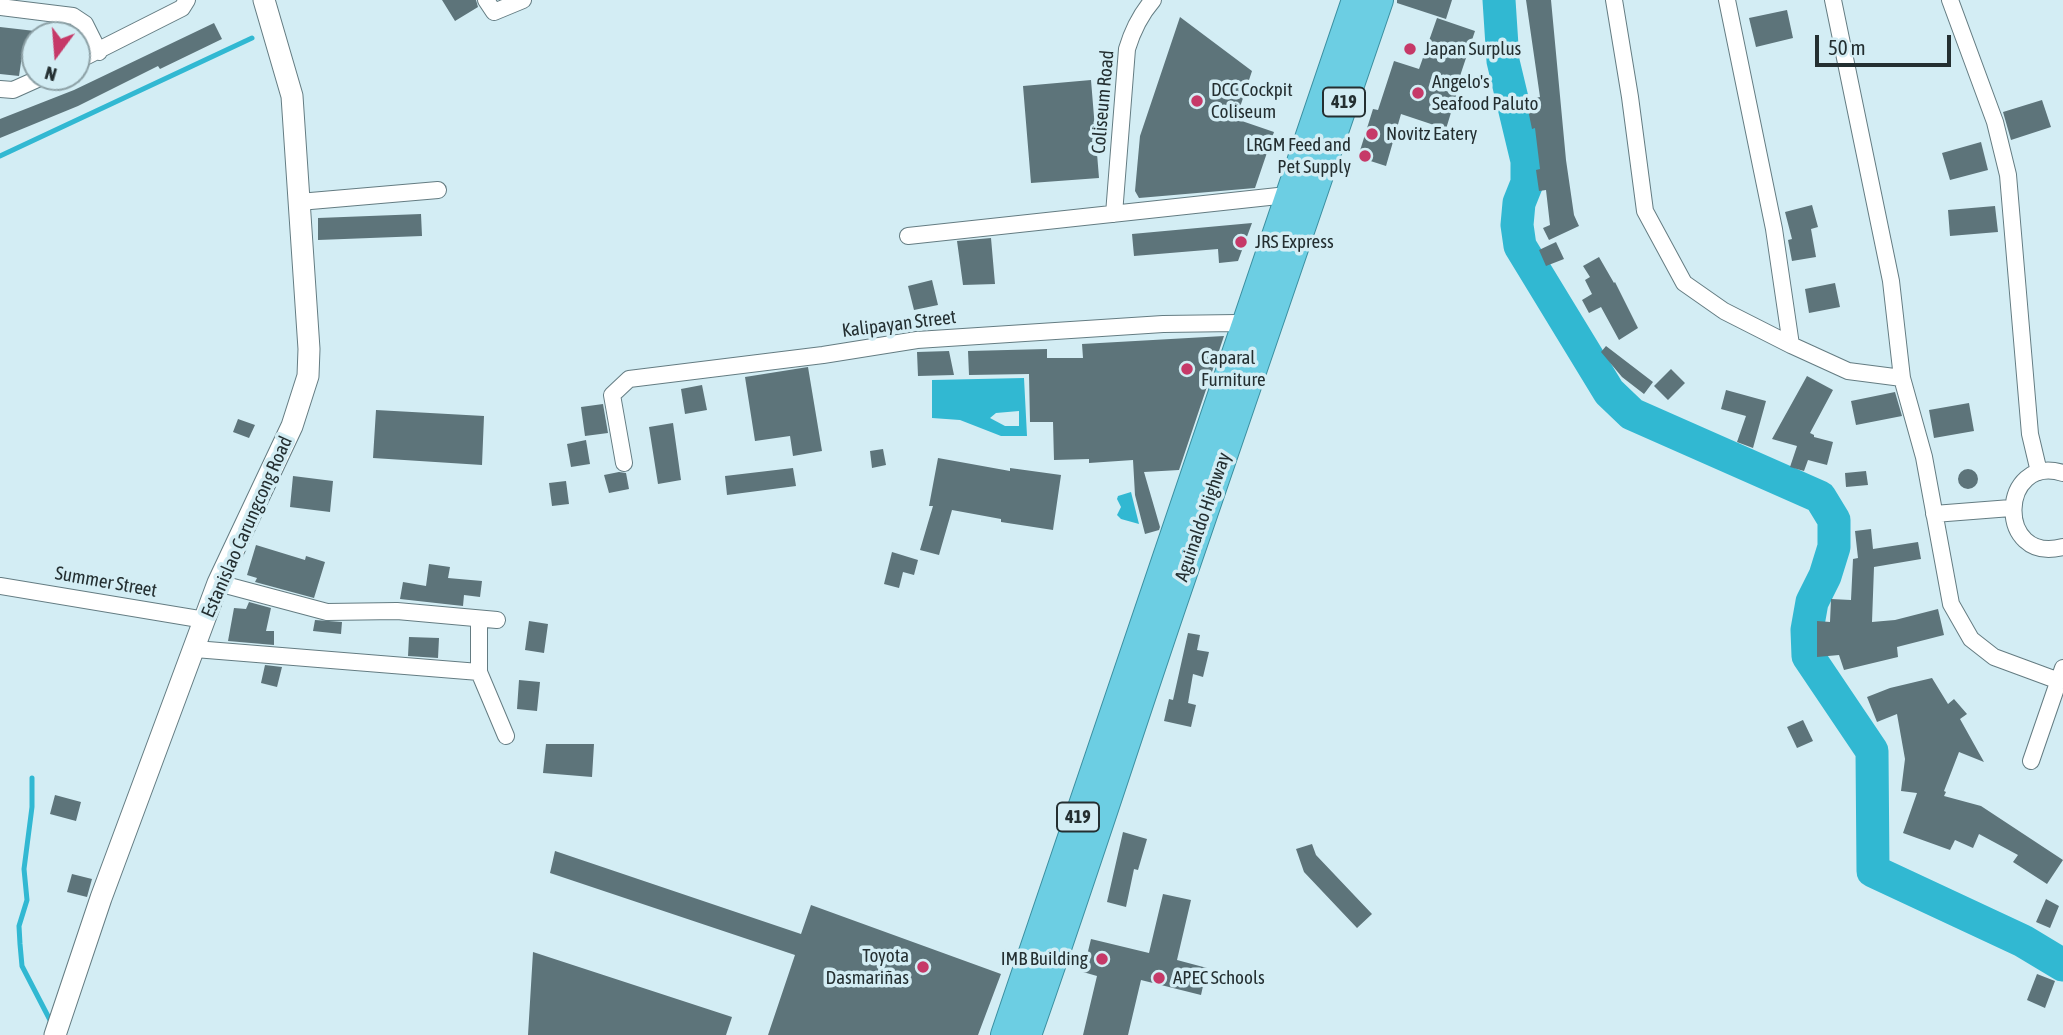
<!DOCTYPE html>
<meta charset="utf-8">
<style>
body{margin:0}
#map{position:relative;width:2063px;height:1035px;overflow:hidden;background:#d3edf4;font-family:"Asap Condensed",sans-serif}
canvas{display:block}
.north{position:absolute;left:21px;top:21px;width:70px;height:70px;box-sizing:border-box;background:#d3edf4;border:2px solid #8da1a6;border-radius:50%;rotate:196deg;font-size:19px;font-weight:700;line-height:28px;text-align:center;color:#242f31}
.north::after{content:'';display:block;margin:auto;width:24px;height:32px;background:#c63968;clip-path:polygon(50% 0,100% 100%,50% 72%,0 100%)}
.scale{position:absolute;left:1815px;top:35px;width:136px;height:32px;box-sizing:border-box;border:4px solid #242f31;border-top:0;padding-left:9px;font-size:21px;line-height:24px;white-space:nowrap;color:#242f31;-webkit-text-stroke:5px #d3edf4;paint-order:stroke}
</style>
<div id="map">
<canvas width="2063" height="1035"></canvas>
<div class="north">N</div>
<div class="scale">50 m</div>
</div>
<script>
const ctx = document.querySelector('canvas').getContext('2d');
ctx.lineJoin = 'round';
function fillPath(path, color) { ctx.fillStyle = color; ctx.fill(path, 'evenodd'); }
function strokePath(path, color, width, dash) { ctx.strokeStyle = color; ctx.lineWidth = width; ctx.lineCap = dash ? 'butt' : 'round'; ctx.setLineDash(dash || []); ctx.stroke(path); }
function drawText(font, color, halo, rows, align = 'center') {
  ctx.font = font + ' "Asap Condensed",sans-serif'; ctx.lineWidth = 7; ctx.setLineDash([]); ctx.textBaseline = 'middle'; ctx.strokeStyle = halo; ctx.fillStyle = color; for (const [text, x, y, turn = 0] of rows) {
    ctx.save(); ctx.translate(x, y); ctx.rotate((+turn || 0) * Math.PI / 180); ctx.textAlign = isNaN(turn) ? turn : align; if (halo) ctx.strokeText(text, 0, 0); ctx.fillText(text, 0, 0); ctx.restore();
  }
}
fillPath(new Path2D(`
 M1024 378 1027 436H1001L960 420 932 418V380ZM1019 411V426H1005L990 418 996 413Z
 M1131 492 1139 524 1121 519 1117 515 1121 507 1117 499 1118 496Z`), '#31b8d2');
strokePath(new Path2D(`
 M0 156 252 38
 M32 778V807L24 869 27 900 19 926 20 944 22 966 51 1022`), '#31b8d2', 5);
strokePath(new Path2D(`
 M1499 0 1503 61 1527 161V183L1519 203 1517 225 1520 246 1609 392 1632 414 1820 497 1834 520V547L1825 576 1812 602 1807 630 1808 656 1872 751 1873 871 2023 941 2063 965`), '#31b8d2', 33);
fillPath(new Path2D(`
 M442 0H476L478 7 455 21Z
 M1397 0H1452L1446 19 1397 3Z
 M1526 0H1551L1566 160 1574 215 1579 226 1549 240 1543 228 1550 225 1546 190 1539 191 1536 170 1540 169 1535 128 1532 129 1526 100 1540 97Z
 M1787 10 1793 38 1756 47 1749 18Z
 M1180 17 1252 71 1236 119 1274 132 1255 188 1139 198 1135 191 1140 136Z
 M1437 18 1475 31 1458 82 1460 83 1446 129 1401 114 1386 166 1358 157 1373 109 1378 110 1394 61 1419 69Z
 M214 23 222 39 160 69 158 66 78 106 0 138V119L74 90Z
 M0 27 35 31V51L23 49 19 76 0 74Z
 M1091 80 1099 178 1031 183 1023 86Z
 M2042 100 2051 127 2011 140 2003 112Z
 M1981 142 1988 170 1950 180 1942 153Z
 M1812 205 1818 227 1811 229 1816 257 1792 261 1788 240 1792 239 1785 212Z
 M1995 206 1998 232 1950 236 1948 210Z
 M421 214 422 236 318 240V218Z
 M1252 223 1238 261 1219 263 1218 249 1134 256 1132 234Z
 M991 238 995 284 963 285 957 241Z
 M1556 242 1564 259 1546 266 1539 250Z
 M1599 257 1614 283 1615 282 1638 328 1619 340 1601 307 1589 313 1582 300 1592 294 1585 280 1590 277 1583 266Z
 M932 280 938 305 914 310 908 286Z
 M1835 283 1840 307 1809 313 1805 289Z
 M1224 336 1179 470 1144 472 1160 527 1159 530 1145 534 1135 495 1133 460 1089 463V459L1054 460 1053 422H1030L1029 374 969 375 968 351 1047 349V358H1083L1082 344Z
 M1606 346 1653 382 1644 394 1622 377 1601 352Z
 M949 351 954 375 918 376 917 352Z
 M808 367 822 451 793 456 790 436 755 441 745 377Z
 M1671 369 1685 383 1668 400 1654 386Z
 M1807 376 1833 390 1810 433 1814 435V437L1833 442 1827 465 1808 460 1804 471 1790 467 1797 446 1772 439Z
 M702 385 707 410 685 414 681 389Z
 M1726 390 1766 401 1753 448 1737 442 1746 416 1721 409Z
 M1895 392 1902 416 1856 425 1851 401Z
 M1969 403 1974 431 1934 438 1929 410Z
 M603 404 608 433 585 436 581 407Z
 M376 410 484 416 482 465 373 458Z
 M238 419 255 425 249 438 233 432Z
 M673 423 681 480 658 484 649 427Z
 M586 440 590 464 571 467 567 444Z
 M883 449 886 465 872 468 870 451Z
 M938 458 1010 471V468L1061 475 1053 530 1001 522V519L952 510 939 555 920 550 933 506H929Z
 M793 468 796 486 727 495 725 476Z
 M1958 479a10 10 0 1 1 20 0a10 10 0 1 1-20 0Z
 M1866 471 1868 485 1846 487 1845 473Z
 M619 472 626 473 629 489 609 493 604 475Z
 M293 476 333 481 330 512 290 507Z
 M566 481 569 504 552 506 549 483Z
 M1871 529 1873 549 1918 542 1921 559 1874 567 1872 622 1895 620 1938 609 1944 635 1897 647 1898 657 1844 670 1839 655 1817 657V621L1830 622 1831 599 1851 600 1853 559 1858 558 1855 531Z
 M256 545 305 560 306 556 325 562 314 598 255 582 257 578 247 575Z
 M892 552 918 560 914 575 903 572 899 588 884 584Z
 M429 564 450 567 448 578 482 581 480 597 464 595 463 606 400 599 403 582 426 586Z
 M249 602 271 608 266 631H274V645L228 641 234 608 246 609Z
 M315 620 342 622 341 634 313 631Z
 M529 621 548 624 544 653 525 650Z
 M1188 633 1200 635 1197 650 1209 652 1203 677 1193 674 1188 703 1196 705 1191 727 1164 721 1169 699 1173 700Z
 M409 637 439 638 438 658 408 656Z
 M265 665 282 667 277 687 261 683Z
 M1932 678 1948 704 1954 699 1967 714 1960 719 1984 762 1959 752 1944 791 1946 792 1944 796 1981 806 2063 860 2047 884 2013 862 2018 855 1979 834 1973 848 1955 840 1950 850 1903 833 1917 793 1901 791 1905 759 1897 714 1877 722 1867 697 1890 688Z
 M519 680 540 682 537 711 517 709Z
 M1803 720 1813 741 1797 748 1787 727Z
 M546 744H594L592 777 543 773Z
 M55 795 81 802 76 821 50 814Z
 M1123 832 1147 839 1138 870 1134 869 1126 907 1107 902Z
 M1312 844 1316 855 1372 914 1357 928 1304 872 1296 849Z
 M555 851 801 934 811 905 1001 974 978 1035H768L795 955 550 873Z
 M72 874 92 879 87 897 67 892Z
 M1163 894 1191 900 1177 960 1207 968 1201 995 1141 980 1128 1035H1083L1097 976 1083 972 1091 939 1149 953Z
 M2046 899 2059 906 2050 928 2036 922Z
 M533 952 732 1017 726 1035H528Z
 M2037 974 2055 981 2045 1008 2027 1000Z`), '#5d747a');
const minor = new Path2D(`
 M486 0 494 12 523 0
 M1614 0 1630 97 1645 211 1684 283 1724 311 1791 345
 M1727 0 1774 229 1791 345 1848 371 1902 378
 M1833 0 1891 281 1902 378 1924 457 1951 604 1971 639 1994 657 2059 681
 M1950 0 1995 122 2008 175 2030 434 2039 472
 M0 7 73 16 85 24 99 52
 M77 61 182 8 187 0
 M0 89 13 90 42 77
 M299 202 438 190
 M1114 214 1127 49C1133 29 1140 15 1153 0
 M908 236 1278 196 1295 199
 M624 463 612 395 629 379 823 355 917 340 1163 324 1237 323 1252 326
 M2063 473C1999 453 1995 565 2063 547
 M1934 514 2011 508
 M218 583 327 612 397 611 497 620
 M0 586 205 620
 M479 619V672L506 736
 M195 649 479 672
 M2031 761 2063 668`);
const tertiary = new Path2D(`
 M55 1035 101 898 218 583 292 426 308 376 309 349 292 96 264 0`);
const trunk = new Path2D(`
 M1005 1035 1356 0
 M1027 1035C1077 893 1123 750 1171 608 1240 405 1311 203 1379 0`);
strokePath(minor, '#647c82', 18);
strokePath(tertiary, '#647c82', 23);
strokePath(trunk, '#3b8fa0', 30);
strokePath(minor, '#fff', 16);
strokePath(tertiary, '#fff', 21);
strokePath(trunk, '#6ccee3', 28);
for (const [x, y, r, color] of [
 [1410,49,7,"#c63968"],
 [1418,93,7,"#c63968"],
 [1197,101,7,"#c63968"],
 [1372,134,7,"#c63968"],
 [1365,156,7,"#c63968"],
 [1241,242,7,"#c63968"],
 [1187,369,7,"#c63968"],
 [1102,959,7,"#c63968"],
 [923,967,7,"#c63968"],
 [1159,978,7,"#c63968"]
]) { const dot = new Path2D(); dot.arc(x, y, r, 0, 2 * Math.PI); ctx.fillStyle = color; ctx.fill(dot); strokePath(dot, '#d3edf4', 2.5); }
for (const [x, y, w] of [
 [1344,102,42],
 [1078,817,42]
]) { const box = new Path2D(); box.roundRect(x - w / 2, y - 14.5, w, 29, 5); ctx.fillStyle = '#d3edf4'; ctx.fill(box); strokePath(box, '#242f31', 2); }
drawText('bold 18px', '#242f31', null, [
 ["419",1344,102],
 ["419",1078,817]
]);
drawText('19px', '#242f31', '#d3edf4', [
 ["Japan Surplus",1424,49],
 ["Angelo's",1432,82],
 ["Seafood Paluto",1432,104],
 ["DCC Cockpit",1211,90],
 ["Coliseum",1211,112],
 ["Novitz Eatery",1386,134],
 ["LRGM Feed and",1351,145,"right"],
 ["Pet Supply",1351,167,"right"],
 ["JRS Express",1255,242],
 ["Caparal",1201,358],
 ["Furniture",1201,380],
 ["Toyota",909,956,"right"],
 ["Dasmariñas",909,978,"right"],
 ["IMB Building",1088,959,"right"],
 ["APEC Schools",1173,978]
], 'left');
drawText('19px', '#242f31', '#d3edf4', [
 ["Coliseum Road",1103,102,-85],
 ["Kalipayan Street",899,324,-7],
 ["Aguinaldo Highway",1203,517,-71],
 ["Estanislao Carungcong Road",247,527,-66],
 ["Summer Street",106,582,10]
]);
</script>
